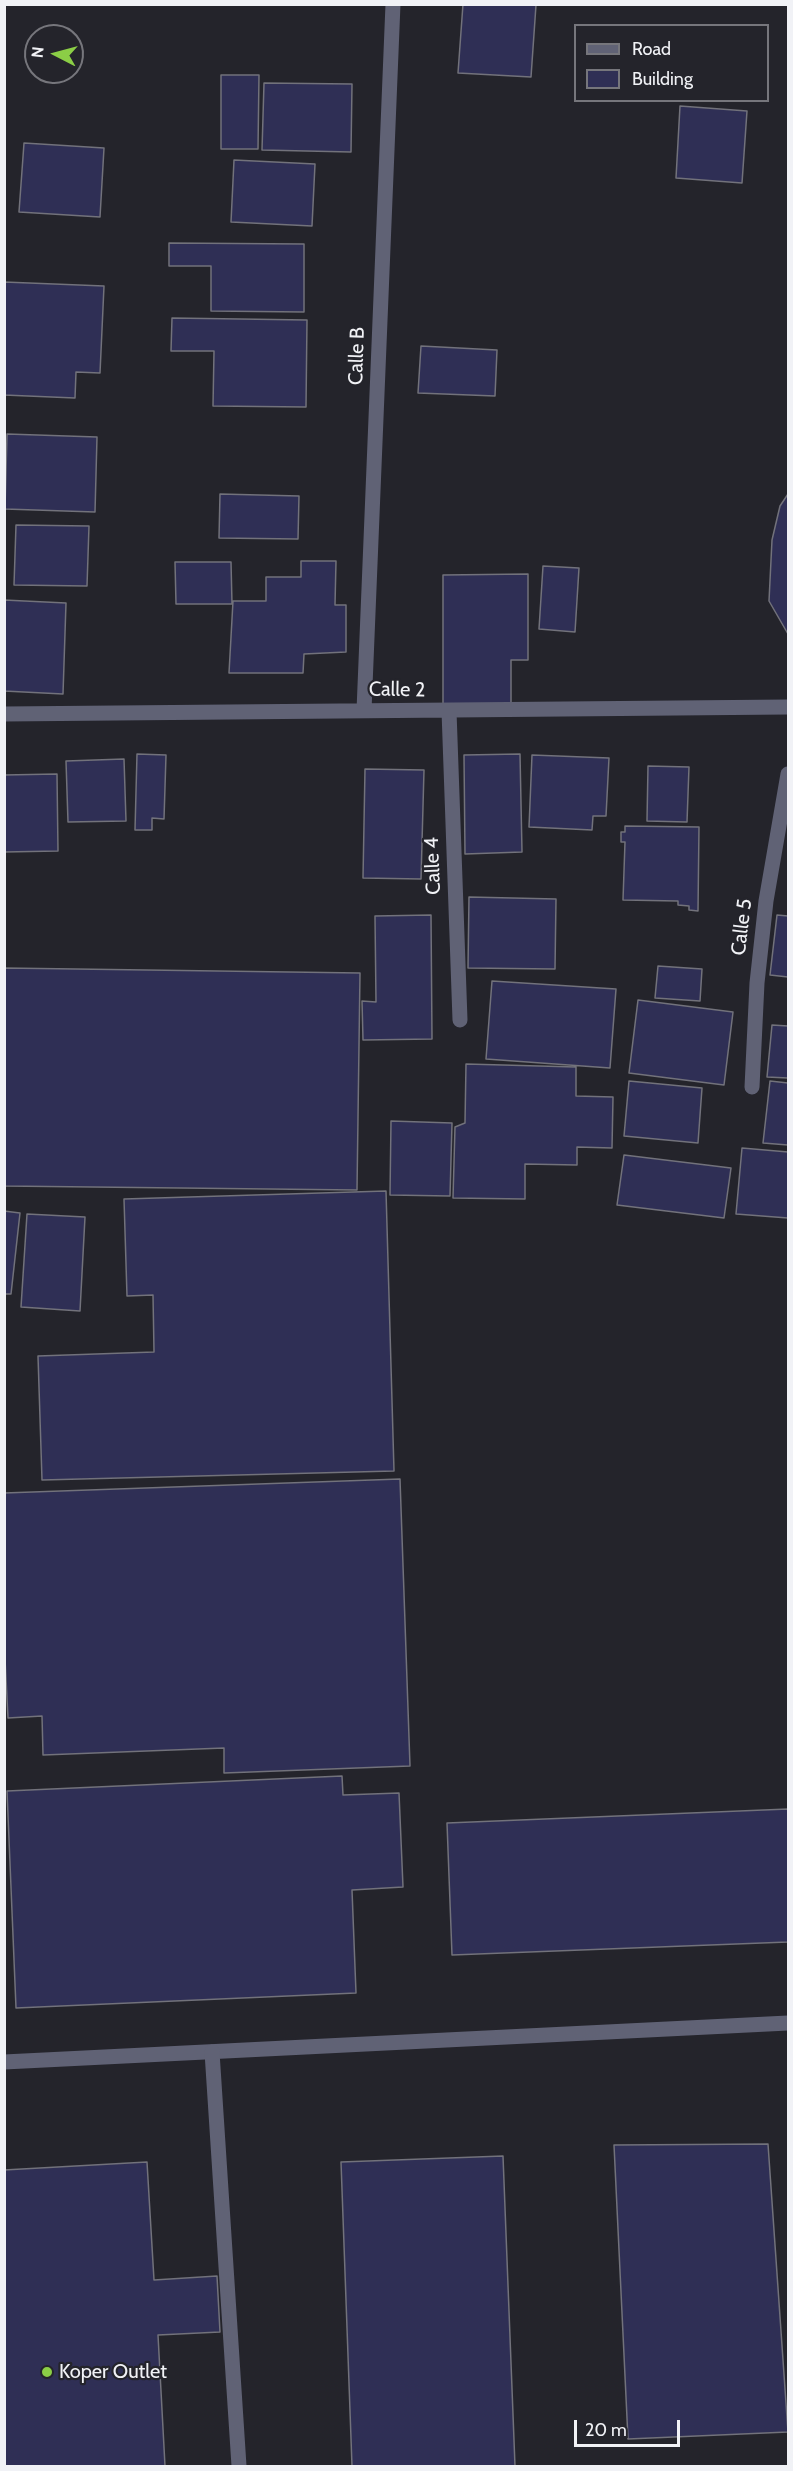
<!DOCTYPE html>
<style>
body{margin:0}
#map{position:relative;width:793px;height:2471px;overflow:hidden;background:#24242b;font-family:Cabin,sans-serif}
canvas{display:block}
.frame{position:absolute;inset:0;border:6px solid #f1f2f6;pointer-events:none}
.legend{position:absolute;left:574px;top:24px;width:195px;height:78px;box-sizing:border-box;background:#24242b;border:2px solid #76767c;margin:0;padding:8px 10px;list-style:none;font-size:18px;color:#f1f2f6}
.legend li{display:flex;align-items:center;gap:12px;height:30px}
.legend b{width:30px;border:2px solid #76767c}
.north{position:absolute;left:24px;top:24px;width:60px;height:60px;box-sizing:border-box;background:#24242b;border:2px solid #76767c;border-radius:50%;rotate:276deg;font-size:16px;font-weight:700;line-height:24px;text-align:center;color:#f1f2f6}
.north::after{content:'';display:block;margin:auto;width:21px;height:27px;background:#8bce46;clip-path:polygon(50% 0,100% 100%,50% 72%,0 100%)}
.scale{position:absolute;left:574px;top:2420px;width:106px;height:27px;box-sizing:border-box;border:3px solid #f1f2f6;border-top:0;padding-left:8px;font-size:18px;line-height:21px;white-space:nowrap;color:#f1f2f6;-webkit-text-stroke:4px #24242b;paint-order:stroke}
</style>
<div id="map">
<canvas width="793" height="2471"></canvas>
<div class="frame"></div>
<ul class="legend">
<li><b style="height:8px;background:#606275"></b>Road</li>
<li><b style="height:16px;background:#2f2f55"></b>Building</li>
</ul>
<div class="north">N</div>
<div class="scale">20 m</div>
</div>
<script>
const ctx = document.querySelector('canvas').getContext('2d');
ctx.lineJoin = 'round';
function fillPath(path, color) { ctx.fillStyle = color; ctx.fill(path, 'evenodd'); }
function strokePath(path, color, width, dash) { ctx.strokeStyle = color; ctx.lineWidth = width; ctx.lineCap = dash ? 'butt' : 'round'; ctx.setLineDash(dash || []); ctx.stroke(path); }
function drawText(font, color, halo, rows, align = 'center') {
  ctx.font = font + ' Cabin,sans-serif'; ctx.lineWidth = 4.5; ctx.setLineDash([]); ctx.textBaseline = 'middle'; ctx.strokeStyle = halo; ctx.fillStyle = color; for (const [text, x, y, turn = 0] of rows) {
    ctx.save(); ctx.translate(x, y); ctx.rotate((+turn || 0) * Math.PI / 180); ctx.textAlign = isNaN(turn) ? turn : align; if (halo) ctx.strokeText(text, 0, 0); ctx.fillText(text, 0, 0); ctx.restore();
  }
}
const building = new Path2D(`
 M463 4 536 5 531 77 458 73Z
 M221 75H259L258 149H221Z
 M264 83 352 84 351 152 262 150Z
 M680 106 747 111 742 183 676 178Z
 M24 143 104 148 100 217 19 212Z
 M234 160 315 164 312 226 231 222Z
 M169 243 304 244V312L211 311V266H169Z
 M4 282 104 286 100 373 76 372 75 398 4 395Z
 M172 318 307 320 306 407 213 406 214 351H171Z
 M421 346 497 350 495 396 418 393Z
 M7 434 97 437 95 512 5 509Z
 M220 494 299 496 298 539 219 538Z
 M788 494V634L769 601 772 540 780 506Z
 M16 525 89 526 87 586 14 585Z
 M301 561H336L335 605H346V652L304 654 303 673H229L233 601H266V577H301Z
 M175 562H231L232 604H176Z
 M543 566 579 568 575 632 539 629Z
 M528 574V660H511V704H443V575Z
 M4 600 66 603 63 694 4 691Z
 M137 754 166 755 164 819 152 818V830H135Z
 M520 754 522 852 465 854 464 755Z
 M532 755 609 758 606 816H593L592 830 529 827Z
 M124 759 126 821 68 822 66 761Z
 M648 766 689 767 687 822 647 821Z
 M365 769 424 770 421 879 363 878Z
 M57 774 58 851 4 852V775Z
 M625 826 699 827 698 911 689 910V906L678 905V901L623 900 625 842H621V832H625Z
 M469 897 556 899 555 969 468 968Z
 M431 915 432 1039 363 1040 362 1001 376 1002 375 916Z
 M777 915 788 916V977L770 975Z
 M658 966 702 969 700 1001 655 998Z
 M4 968 360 973 357 1190 4 1186Z
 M492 981 616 989 610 1068 486 1059Z
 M638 1000 733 1012 724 1085 629 1073Z
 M772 1025 788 1026V1078L767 1077Z
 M466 1064 576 1067V1096L613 1097 612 1148 577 1147V1165L525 1164V1199L453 1198 455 1127 465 1123Z
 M629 1081 702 1088 698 1143 624 1136Z
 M770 1081 788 1083V1145L763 1143Z
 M391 1121 452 1123 450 1196 390 1195Z
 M742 1148 788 1152V1218L736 1214Z
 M624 1155 731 1168 724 1218 617 1205Z
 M386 1191 394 1471 42 1480 38 1356 154 1352 153 1295 127 1296 124 1199Z
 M4 1211 20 1213 11 1294H4Z
 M27 1214 85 1217 80 1311 21 1307Z
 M400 1479 410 1766 224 1773V1748L43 1755 42 1716 8 1718 4 1639V1493Z
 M342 1776 343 1795 399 1793 403 1887 352 1890 356 1993 16 2008 7 1791Z
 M788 1809V1942L452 1955 447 1823Z
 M768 2144 788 2432 628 2439 614 2145Z
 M503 2156 515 2466H352L341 2162Z
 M147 2162 154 2280 217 2276 220 2332 158 2335 165 2466H4V2170Z`);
fillPath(building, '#2f2f55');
strokePath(building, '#72727b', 1.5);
strokePath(new Path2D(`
 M4 2062 788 2023`), '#606275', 15);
strokePath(new Path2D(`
 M364 710 393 4
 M449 711 460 1020
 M4 714 788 707
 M752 1087 757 983 766 901 788 774
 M212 2052 239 2466`), '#606275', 15);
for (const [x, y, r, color] of [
 [47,2372,6,"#8bce46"]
]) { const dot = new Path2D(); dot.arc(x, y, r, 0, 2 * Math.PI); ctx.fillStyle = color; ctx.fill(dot); strokePath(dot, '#24242b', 2); }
drawText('20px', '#f1f2f6', '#24242b', [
 ["Calle B",357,356,-88],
 ["Calle 2",397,690,1],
 ["Calle 4",433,866,-92],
 ["Calle 5",742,927,-83]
]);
drawText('20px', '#f1f2f6', '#24242b', [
 ["Koper Outlet",59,2372]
], 'left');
</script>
